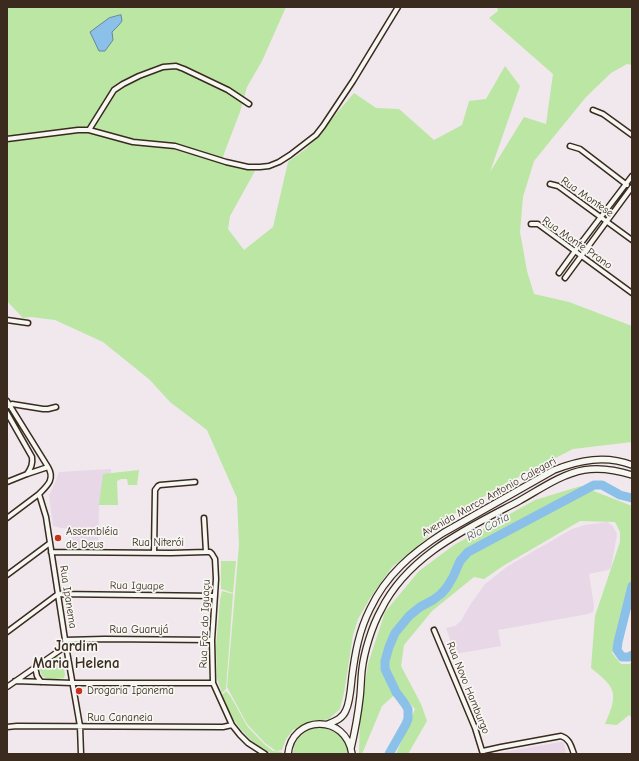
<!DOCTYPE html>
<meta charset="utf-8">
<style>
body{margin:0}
#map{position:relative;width:639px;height:761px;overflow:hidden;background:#f0e8ed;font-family:"Comic Neue",sans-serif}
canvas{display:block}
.frame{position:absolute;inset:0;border:8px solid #3b2a1e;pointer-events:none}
</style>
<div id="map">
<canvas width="639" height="761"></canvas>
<div class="frame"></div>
</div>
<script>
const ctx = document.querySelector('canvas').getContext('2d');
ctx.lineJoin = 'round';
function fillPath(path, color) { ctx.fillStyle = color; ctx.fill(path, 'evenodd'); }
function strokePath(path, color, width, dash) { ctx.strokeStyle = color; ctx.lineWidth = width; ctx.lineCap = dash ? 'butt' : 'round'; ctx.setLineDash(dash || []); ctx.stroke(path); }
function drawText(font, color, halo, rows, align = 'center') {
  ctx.font = font + ' "Comic Neue",sans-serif'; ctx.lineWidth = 3.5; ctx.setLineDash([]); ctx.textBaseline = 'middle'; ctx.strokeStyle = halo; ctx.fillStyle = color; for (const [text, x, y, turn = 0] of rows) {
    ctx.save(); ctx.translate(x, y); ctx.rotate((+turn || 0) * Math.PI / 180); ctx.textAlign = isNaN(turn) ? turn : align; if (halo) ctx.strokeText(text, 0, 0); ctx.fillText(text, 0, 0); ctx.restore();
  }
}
fillPath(new Path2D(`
 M111 469 113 503 99 505 98 549H72L71 529 61 528 53 526 49 495 55 483 59 472Z
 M607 522 613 526 617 534 611 568 608 570 589 574 594 606 593 612 588 614 498 630 501 646 455 654 446 628 455 626 461 621 470 605 485 584 508 566 572 529 585 525Z
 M561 742 564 743 566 754H492Z`), '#e8d7e6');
fillPath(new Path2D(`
 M7 7H286L262 61 247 87 240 112 230 138 221 162 237 168 255 171 230 216 228 229 244 250 273 227 288 162 307 148 354 93 376 108 399 109 434 140 462 125 469 101 486 99 505 66 520 86 490 172 524 117 546 124 553 74 489 18 498 11 497 7H632V65L627 64 611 73 586 97 534 161 523 197 520 232 527 271 534 294 569 302 632 326V442L573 449 503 485 460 511 434 524 427 538 392 567 370 598 358 619 353 635 344 693 340 709 329 719 307 723 293 730 286 739 282 750 276 751 265 743 247 724 227 687 239 545 237 498 207 430 170 402 150 380 103 342 55 320 31 317 23 318 7 301Z
 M139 470 137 485H128L127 479H121L117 481 118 505H99L103 474Z
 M581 486 632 506V583L612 653 621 664H629L632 663V718L629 715 617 725 605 724C609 714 617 699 611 688 608 681 597 673 591 668L595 616 620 542V532L615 522 580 521 503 566 484 579 474 577 432 611 404 645 401 666 421 704 427 721 408 754H396L415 709 399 691 382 706 362 754H359L360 717 368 664 385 612 419 571 454 545 535 500Z
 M221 561H236L233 593 221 589Z
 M222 591 233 594 226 689 222 693 217 678 216 646 220 600Z
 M57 655 62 660 65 674 64 678 50 680 42 676 40 670C44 664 50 657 57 655Z
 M226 691 231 697 247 726 264 744 273 751 283 752C267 761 242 732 234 720 229 713 226 703 222 695Z
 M319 727C336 730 346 737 348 754H293C294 738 305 730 319 727Z`), '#bbe6a3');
const water = new Path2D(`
 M121 15 122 21 118 26 112 32 113 40 105 51H99L90 32 109 18Z`);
fillPath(water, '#8bc1e9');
strokePath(water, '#6b8598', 1);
strokePath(new Path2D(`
 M632 586 618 642 617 650 622 657H629L632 655
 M389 754 406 724 408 719V709L405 704 396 692 385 669V661L389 647 395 633 409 616 420 607 433 600 441 594 447 587 453 577 460 561 468 552 594 485H602L620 495 632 498`), '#8bc1e9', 9);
const minor = new Path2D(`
 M593 110 603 114 632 135
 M89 130 114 90 123 84 139 76 163 67 176 66 184 69 228 90 249 104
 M7 139 78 130H89L133 142 175 146 226 162 248 167H260L269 166 279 162 290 155 316 135 323 126 353 81 398 7
 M570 146 580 149 627 185
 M550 184 558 186 632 240
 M531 224H538L632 293
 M559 273 575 251 632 176
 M565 278 632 187
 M7 320 28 323
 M7 401 48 467C55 479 48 485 39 494L46 517 66 646 80 726 81 754
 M8 406 12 404 43 409H48L56 407
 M7 413 32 457C33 464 31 468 27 474
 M7 482 27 474 48 467
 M7 518 39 494
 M204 518 206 552
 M51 552 171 553 206 552H210L212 554 215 559 216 579 212 640 213 683 232 725 240 735 248 743 265 754
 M154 552 155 490 158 486 160 485 195 482
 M7 575 50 543
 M434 630 475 728 483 754
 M7 632 58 594 215 596
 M65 640 104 639 212 640
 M35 667 37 676 41 682
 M15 681 72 683H213
 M7 687 66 646
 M7 727 17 726 223 727 232 725
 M483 751 501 747 561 736C570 739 571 746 574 754`);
const secondary = new Path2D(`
 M328 724C336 721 343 718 346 710 350 702 351 686 352 677 355 653 359 631 370 609 386 575 412 553 443 533L554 470C580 460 605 455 632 465
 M351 748C355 731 358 715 360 697 361 688 361 679 362 670 364 652 372 626 381 610 408 555 468 528 519 501 539 490 561 474 584 470 601 467 616 470 632 475
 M288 754C292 715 346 713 352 754`);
strokePath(minor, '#3b2a1e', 7);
strokePath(secondary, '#3b2a1e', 8);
strokePath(minor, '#f6f6f2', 4);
strokePath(secondary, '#f6f6f2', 5.5);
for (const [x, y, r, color] of [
 [58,538,4,"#c8321e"],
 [79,691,4,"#c8321e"]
]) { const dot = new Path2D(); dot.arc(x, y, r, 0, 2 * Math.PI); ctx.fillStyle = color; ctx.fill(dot); strokePath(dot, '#f6f6f2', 1.5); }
drawText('11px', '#3b2a1e', '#f6f6f2', [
 ["Rua Montese",587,197,35],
 ["Rua Monte Prano",577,243,35],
 ["Avenida Marco Antonio Calegari",489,497,-29],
 ["Rua Niterói",158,543],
 ["Rua Iguape",137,586,1],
 ["Rua Ipanema",68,597,81],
 ["Rua Foz do Iguaçu",205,624,-88],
 ["Rua Guarujá",139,630],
 ["Rua Novo Hamburgo",468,688,68],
 ["Rua Cananeia",120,718]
]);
drawText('11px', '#3b2a1e', '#f6f6f2', [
 ["Assembléia",66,532],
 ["de Deus",66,545],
 ["Drogaria Ipanema",87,691]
], 'left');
drawText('italic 12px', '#53575b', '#f6f6f2', [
 ["Rio Cotia",488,527,-28]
]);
drawText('bold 15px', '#3b2a1e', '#f6f6f2', [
 ["Jardim",76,647],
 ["Maria Helena",76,664]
]);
</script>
